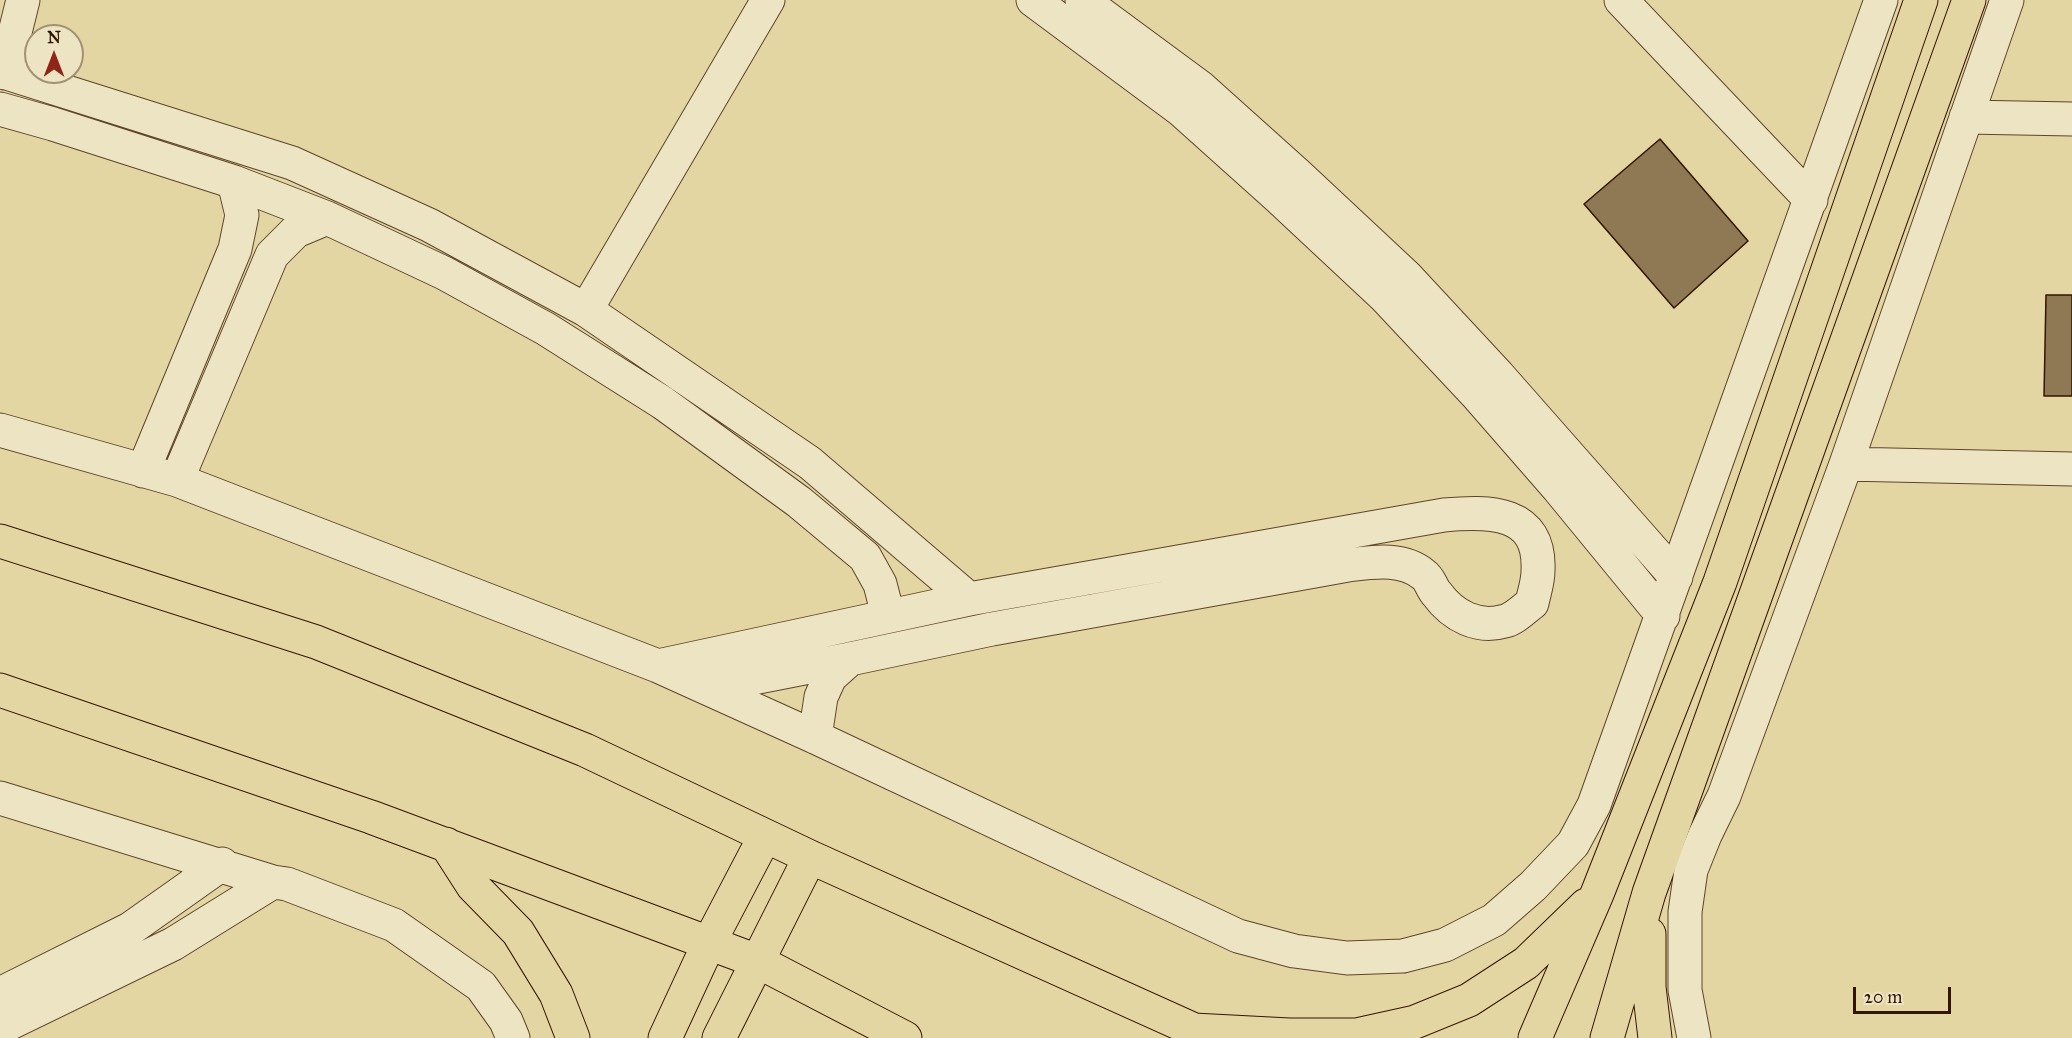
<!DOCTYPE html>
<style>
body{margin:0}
#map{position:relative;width:2072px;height:1038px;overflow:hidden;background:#e4d6a3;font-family:"IM FELL Great Primer",serif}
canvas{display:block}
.north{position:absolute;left:24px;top:24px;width:60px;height:60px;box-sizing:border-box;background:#ede4c3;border:2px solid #a29175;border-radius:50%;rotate:0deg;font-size:16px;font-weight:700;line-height:24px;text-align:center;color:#321501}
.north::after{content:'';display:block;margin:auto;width:21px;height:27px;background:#8f2418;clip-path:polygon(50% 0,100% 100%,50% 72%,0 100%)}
.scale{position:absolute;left:1853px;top:987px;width:98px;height:27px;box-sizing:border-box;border:3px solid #321501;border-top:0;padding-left:8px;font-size:18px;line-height:21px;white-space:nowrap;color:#321501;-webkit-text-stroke:4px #ede4c3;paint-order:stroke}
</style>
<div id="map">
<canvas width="2072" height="1038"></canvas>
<div class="north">N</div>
<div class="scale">20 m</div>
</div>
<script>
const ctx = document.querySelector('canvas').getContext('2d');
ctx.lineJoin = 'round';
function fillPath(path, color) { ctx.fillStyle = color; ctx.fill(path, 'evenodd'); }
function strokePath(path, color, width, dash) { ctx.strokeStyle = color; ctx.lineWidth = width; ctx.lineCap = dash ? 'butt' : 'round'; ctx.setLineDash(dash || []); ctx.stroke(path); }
const building = new Path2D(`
 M1660 139 1748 241 1674 308 1584 204Z
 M2046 295H2072V396H2044Z`);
fillPath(building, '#8f7955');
strokePath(building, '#321501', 1.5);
const minor = new Path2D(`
 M1033 0 1181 110 1278 197 1385 297 1476 394 1558 488 1663 616
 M1082 0 1200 87 1298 175 1406 276 1498 375 1676 577
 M1621 0 1811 200
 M0 71 292 163 429 225 586 310 810 463 969 599
 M5 73 23 0
 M0 109 53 124 234 182 327 218 444 273 546 329 663 403 799 502 865 557 880 584 888 615
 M1966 117 2072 119
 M586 310 768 0
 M0 430 177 480 658 666 969 599 1444 515C1489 511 1541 510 1538 571 1538 582 1534 593 1532 603 1524 609 1514 619 1505 621 1478 629 1453 616 1437 594 1432 589 1430 579 1424 575 1403 557 1373 562 1348 565L992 629 850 659 830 677 821 697 815 737
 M1846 464 2072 469
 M143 471 235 249 242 215 234 182
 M177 480 272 255 296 231 327 218
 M658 666 815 737 1238 936 1294 951 1347 958 1403 956 1445 945 1494 920 1533 886 1573 844 1594 805 1881 0
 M707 687 850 659
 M0 798 273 882 287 884 394 925 481 986 506 1021 513 1038
 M0 994 130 929 222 864
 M0 1028 173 944 273 882
 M1694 1038 1685 990V912L1691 870 1705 835 1724 796 1846 464 2007 0`);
const major = new Path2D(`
 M0 541 316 642 585 750 810 857 1212 1038
 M0 690 371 817 757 961 905 1038
 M446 844 473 886 518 932 556 994 573 1038
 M1649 934V987L1655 1038
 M1193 1030 1289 1035H1356L1415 1022 1469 1000 1526 963 1586 905
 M665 1038 709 943 765 836
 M719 1038 810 857
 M1535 1038 1597 894 1720 582 1921 0
 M1607 1038 1649 893 1969 0`);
strokePath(minor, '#5e452a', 35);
strokePath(major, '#321501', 35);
strokePath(minor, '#ede4c3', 33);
strokePath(major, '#e4d6a3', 33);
</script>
